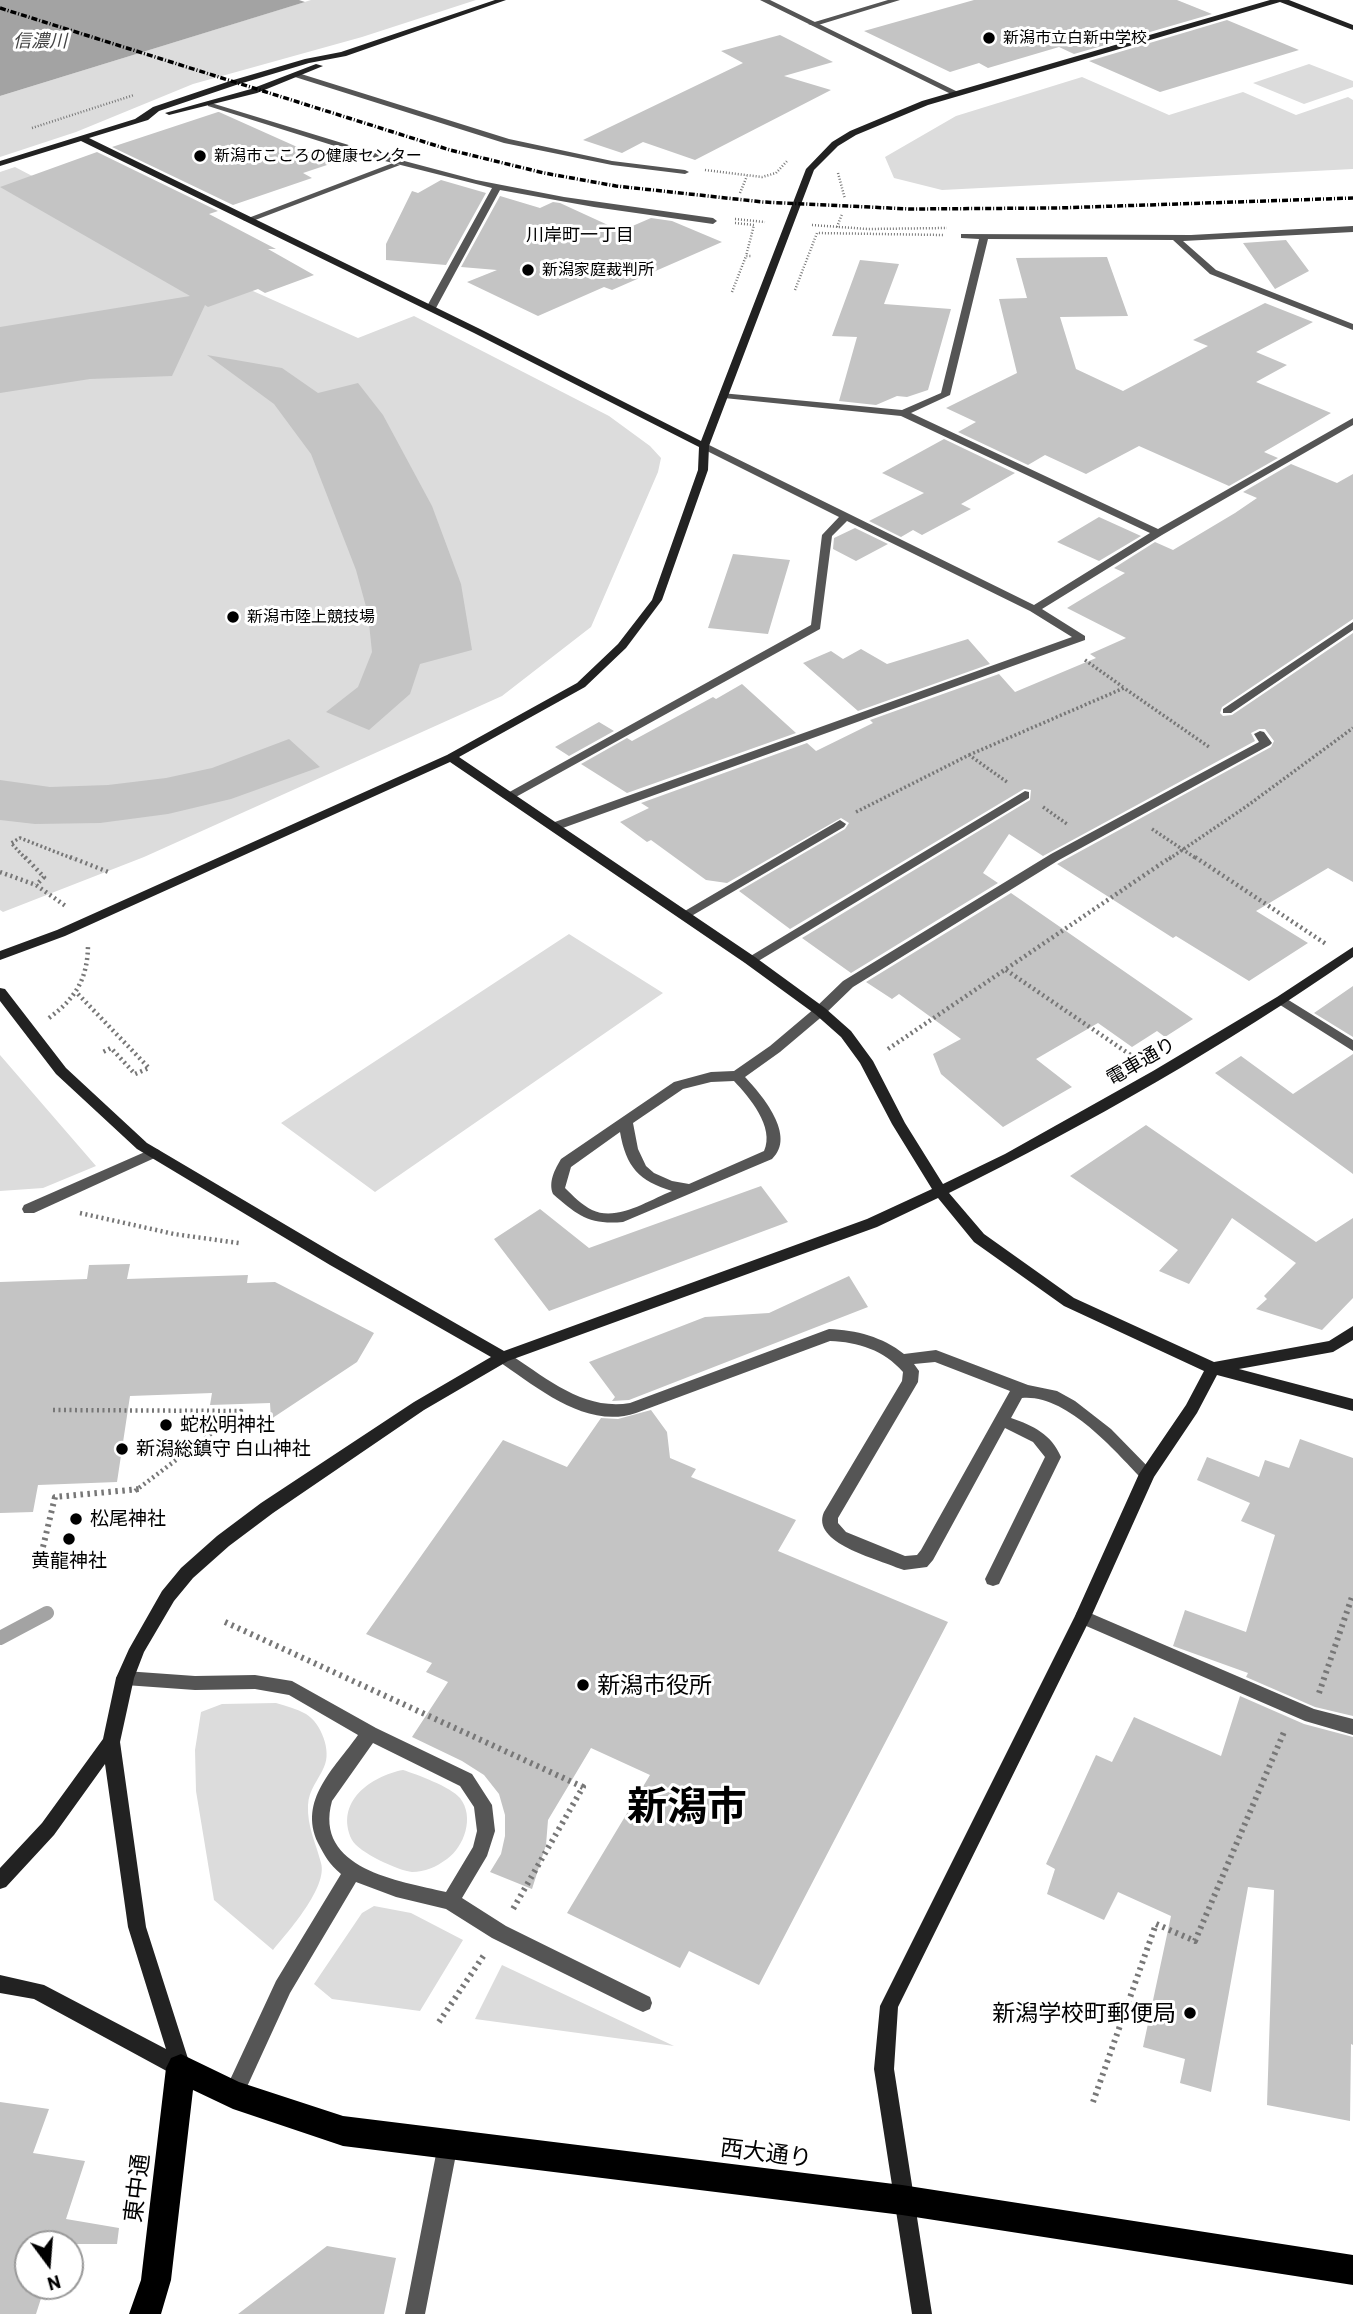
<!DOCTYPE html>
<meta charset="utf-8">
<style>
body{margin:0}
#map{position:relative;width:1353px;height:2314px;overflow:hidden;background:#fff;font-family:Barlow,sans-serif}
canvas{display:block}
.north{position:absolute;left:14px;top:2230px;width:70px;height:70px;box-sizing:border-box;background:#fff;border:2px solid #999;border-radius:50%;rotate:164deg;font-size:19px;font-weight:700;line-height:28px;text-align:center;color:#000}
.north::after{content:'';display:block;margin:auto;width:24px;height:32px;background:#000;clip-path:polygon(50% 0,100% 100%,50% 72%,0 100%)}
</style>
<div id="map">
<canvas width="1353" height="2314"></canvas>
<div class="north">N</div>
</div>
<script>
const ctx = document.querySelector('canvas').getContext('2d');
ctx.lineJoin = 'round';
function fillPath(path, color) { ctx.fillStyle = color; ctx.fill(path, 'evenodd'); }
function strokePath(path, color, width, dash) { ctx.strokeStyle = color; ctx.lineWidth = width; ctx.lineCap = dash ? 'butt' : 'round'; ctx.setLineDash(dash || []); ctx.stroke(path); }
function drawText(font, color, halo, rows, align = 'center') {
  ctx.font = font + ' Barlow,"Noto Sans JP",sans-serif'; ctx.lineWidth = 6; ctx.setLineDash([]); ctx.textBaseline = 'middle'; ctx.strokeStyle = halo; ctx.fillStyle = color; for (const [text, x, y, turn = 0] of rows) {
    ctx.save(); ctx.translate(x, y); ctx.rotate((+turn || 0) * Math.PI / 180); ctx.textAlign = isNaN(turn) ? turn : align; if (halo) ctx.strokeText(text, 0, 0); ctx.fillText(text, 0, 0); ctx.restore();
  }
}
fillPath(new Path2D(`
 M311 0H476L362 37 193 84 76 132 0 157V96Z
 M1309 64 1353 81V87L1304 104 1253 83Z
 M1082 77 1169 115 1243 92 1296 115 1348 97 1353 100V169L942 190 894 178 885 157 956 116Z
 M15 167 244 287 358 338 414 316 609 416 650 446 661 458 658 472 591 627 502 696 144 857 3 912 0 910V172Z
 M569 934 663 993 375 1192 281 1123Z
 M0 1055 96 1166 43 1188 0 1191Z
 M276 1703C286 1706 297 1709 306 1714 321 1723 332 1751 324 1767 318 1781 309 1789 308 1805 307 1827 316 1843 321 1863 328 1887 288 1932 273 1950L214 1900 196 1791 195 1750 201 1712 222 1704Z
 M403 1770C416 1774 451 1787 460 1798 475 1817 464 1847 447 1859 436 1867 425 1872 412 1872 399 1871 358 1852 352 1840 334 1802 371 1776 403 1770Z
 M374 1906 411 1913 463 1940 420 2011 332 1999 314 1984 362 1913Z
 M502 1965 674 2046 475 2019Z`), '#dcdcdc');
fillPath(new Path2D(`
 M0 0H299L305 2 0 96Z`), '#a3a3a3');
strokePath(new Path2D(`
 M0 1638 47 1613`), '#a3a3a3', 14);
fillPath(new Path2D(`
 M974 0H1177L1212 14 1074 54 1059 47 988 68 979 63 950 72 864 31Z
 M1227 20 1299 50 1160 92 1089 61Z
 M780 35 833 62 784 76 831 90 695 160 643 142 622 153 583 140 743 63 721 51Z
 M218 112H219L333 163 303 173 312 178 233 205 112 147Z
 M97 152 218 211 209 214 276 249H268L314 275 265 293 258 289 208 307 205 305 172 376 90 379 0 393V327L190 296 0 187Z
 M441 180 486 193 446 265 386 260V244L412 191 418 193Z
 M500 196 540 208 553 202 560 203 621 231 651 218 672 221 722 242 612 290 604 287 538 316 467 282 497 270 461 267Z
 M1286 240 1309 271 1275 289 1243 243Z
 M1107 257 1128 316 1060 317 1076 369 1123 391 1208 346 1193 340 1265 303 1313 322 1256 352 1287 365 1256 382 1331 413 1264 452 1278 458 1229 486 1139 446 1086 474 1045 455 1028 465 958 432 976 422 946 408 1017 373 999 299 1027 298 1016 258Z
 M860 260 899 264 884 304 951 309 928 390 907 397 897 396 876 405 839 401 857 337 832 336Z
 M207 355 282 368 318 393 358 383 383 415 432 506 461 584 472 650 420 664 410 694 369 730 326 712 358 687 372 652 368 614 356 570 311 454 274 404Z
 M944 439 1015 473 961 504 971 509 922 535 913 530 901 537 869 521 924 493 882 473Z
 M1291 464 1337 483 1353 474V619L1222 707 1220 713 1223 716 1232 715 1353 633V882L1328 868 1256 911 1308 943 1249 981 1176 936 1173 938 1057 864 1271 747 1274 741 1265 729H1259L1251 733 1255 741 1043 856 1009 834 983 873 998 883 851 973 802 938 1030 800 1031 790 1024 789 790 929 739 891 845 829 849 823 841 818 727 883 706 880 651 840 647 842 620 822 649 808 641 803 807 743 816 751 873 723 870 720 999 674 1015 692 1096 658 1090 654 1126 638 1067 608 1125 573 1114 568 1155 542 1173 550 1235 513 1257 498 1243 492Z
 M1099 517 1141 536 1099 561 1057 542Z
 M855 528 888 544 856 561 833 549 834 538Z
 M733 554 790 560 768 634 708 628Z
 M968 639 990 664 858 711 803 663 831 651 843 659 861 649 887 664Z
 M742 684 796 733 627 793 581 764 627 738 632 741 713 697 716 699Z
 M599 722 614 731 569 756 555 747Z
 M289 739 320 767 231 799 168 814 100 823 35 824 0 820V780L50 787 108 785 166 778 212 768Z
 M1011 893 1193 1019 1165 1037 1157 1031 1132 1047 1098 1023 1036 1059 1072 1087 1003 1127 941 1074 933 1054 961 1039 899 994 892 999 866 982Z
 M1353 986V1037L1314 1013Z
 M1353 1054V1174L1215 1073 1241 1056 1293 1094Z
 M1146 1125 1316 1242 1353 1218V1298L1322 1330 1256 1309 1267 1299 1264 1296 1296 1263 1232 1218 1189 1284 1159 1271 1178 1250 1070 1176Z
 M761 1186 788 1222 549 1311 494 1239 540 1209 589 1248Z
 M130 1264 127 1279 248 1275 247 1283 275 1282 374 1333 357 1362 271 1419 270 1403 210 1405 212 1393 130 1396 117 1482 38 1485 33 1512 0 1513V1282L87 1279 89 1265Z
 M849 1276 868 1307 629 1400 612 1401 615 1397 589 1362 705 1317 769 1313Z
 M651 1410 667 1432 670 1458 696 1469 691 1477 796 1520 778 1551 948 1622 759 1985 689 1951 680 1968 567 1913 650 1775 591 1748 548 1820 546 1845 532 1889 490 1872 501 1854 505 1836V1815L499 1794 484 1775 462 1761 412 1737 448 1682 426 1672 432 1663 366 1634 503 1440 567 1467 601 1418 618 1419Z
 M1300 1439 1353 1458V1716L1315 1707 1246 1677 1248 1673 1173 1646 1185 1610 1246 1632 1275 1535 1241 1521 1250 1503 1197 1480 1207 1457 1259 1477 1265 1460 1289 1468Z
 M1240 1696 1304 1724 1353 1737V2045L1351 2044 1350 2121 1267 2105 1274 1890 1248 1887 1211 2092 1180 2083 1185 2059 1143 2047 1171 1916 1118 1892 1104 1920 1047 1894 1055 1869 1046 1864 1096 1755 1112 1762 1134 1717 1221 1756Z
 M0 2102 49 2109 33 2153 85 2161 66 2219 119 2228 117 2244H28V2286H45L36 2314H0Z
 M327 2246 396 2258 384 2314H238Z`), '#c4c4c4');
strokePath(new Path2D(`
 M32 128 134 95
 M705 170 762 177 776 173 788 160
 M838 173 845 199
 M740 193 747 176
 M735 219 765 222
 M735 223 754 225 746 256
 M812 225 868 229 947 228
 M837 227 842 214
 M795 290 817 233 943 235
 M732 292 746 256H752`), '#777', 2.5, [1, 2]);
strokePath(new Path2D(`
 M1085 660 1123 687
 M969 755 1124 688 1209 747
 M1043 807 1067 824
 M856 812 969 755 1007 782
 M1152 829 1197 859
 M26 859 11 843 20 838 74 859
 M1169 859 1247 806 1353 728`), '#777', 3.5, [2, 2.5]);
strokePath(new Path2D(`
 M25 857 44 877 36 885
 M70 857 111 873
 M1195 857 1326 944
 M0 872 36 885 67 907
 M1006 970 1138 1060
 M78 994 149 1068 135 1074 111 1048 101 1053
 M49 1018C76 998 88 978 88 944
 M888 1049 1171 857
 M80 1213 174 1234 239 1243
 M53 1410 241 1411 135 1491`), '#777', 4.5, [2, 3.5]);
strokePath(new Path2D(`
 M43 1547 55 1497 140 1489
 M225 1622 583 1787 513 1909
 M1319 1693 1353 1594
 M439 2022 484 1955
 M1093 2102 1156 1924 1195 1941 1284 1732`), '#777', 6, [2.5, 4.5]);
fillPath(new Path2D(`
 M888 0H900L815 26 808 24Z
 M298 73 509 139 612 161 685 170 689 172 685 174 612 165 504 143 295 77V73Z
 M393 163 400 165 250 222 243 220Z
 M820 1007 825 1008 827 1011 825 1014 780 1052 745 1077C762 1095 797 1136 772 1159L623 1222C589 1225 577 1215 553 1194 548 1182 555 1169 561 1159L674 1082 711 1072 734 1071 770 1046 815 1008ZM734 1081C749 1097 775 1127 764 1151L689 1184 672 1181 654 1173 646 1166 638 1149 633 1123 683 1089 711 1082ZM620 1132C626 1167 639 1181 672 1191 649 1200 617 1222 592 1210 582 1205 573 1196 565 1188L571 1167Z
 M154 1148 159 1150 161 1153 159 1156 34 1213H24L22 1209 24 1205Z
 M829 1329C856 1330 883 1337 904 1354L936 1350 1028 1385 1057 1391 1075 1401 1111 1429 1155 1474 1153 1478 1147 1480 1141 1478C1113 1449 1066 1394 1022 1398L1011 1418C1034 1426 1051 1434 1061 1457L999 1584 993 1586 987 1584 985 1579 1045 1457 1033 1442 1005 1428 933 1560 927 1567 904 1570 898 1568C878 1559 810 1543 824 1512L902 1381 903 1372C884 1350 858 1342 830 1341L636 1413C586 1430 537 1387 498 1361L495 1357 498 1353H508C545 1377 583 1411 630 1403ZM935 1362 1010 1391 921 1550 917 1555 905 1556 846 1532 838 1523V1518L918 1382 919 1371 914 1364Z
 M125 1671 195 1676 255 1675 292 1681 376 1728 472 1774 492 1805 495 1831 487 1856 462 1898 506 1926 650 1997 652 2003 650 2009 643 2012 636 2009 492 1938 446 1909 396 1897 356 1882 290 1993 240 2102 233 2105 226 2102 223 2095 276 1981 341 1874C329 1864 325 1856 318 1843 298 1800 334 1769 358 1735L289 1695 255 1689 195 1690 125 1685 119 1683 116 1678 119 1673ZM373 1743 460 1786 474 1807 477 1831 473 1847 446 1892C399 1881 313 1869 332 1801Z`), '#555');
fillPath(new Path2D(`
 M760 0H770L960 93 953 95Z
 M208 102 378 154 476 180 564 197 713 218 717 221 713 224 594 207 500 190 436 308 431 311 426 308 492 188 373 158 208 106Z
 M1353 226V232L1183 241 1216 270 1353 324V330L1210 274 1173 240 988 239 950 395 911 413 1158 529 1353 418V425L1162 535 1042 609 1085 636V640L560 829H552L550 826 552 823 1072 637 1030 611 847 521 832 536 820 629 514 798 510 799 504 795 811 625 822 535 839 517 701 448V444H707L1034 605 1150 533 901 416 724 398 719 395 721 393 902 410 941 393 979 239 961 238V234L1191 235Z
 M1353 622V630L1231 713H1223V709Z
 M1260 731 1264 732 1272 743 1270 745 1059 860 853 987 825 1014H815L813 1011 815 1008 843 981 1051 854 1259 742 1254 734Z
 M1025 791 1029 792V798L755 963 750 964 744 960Z
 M840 820 846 824 844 827 688 918H680L678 915Z
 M1282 996 1353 1040V1051L1277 1003 1275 1000Z
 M1083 1610 1314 1709 1353 1719V1735L1305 1721 1077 1622 1075 1617 1077 1612Z
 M448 2134 455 2137 458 2144 425 2314H405L438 2144 441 2137Z`), '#555');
fillPath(new Path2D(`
 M495 0H506L346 56 309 63 236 85 159 111 148 120 89 138 480 329 701 441 806 169 832 142 850 131 922 101 1270 0H1289L1353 25V30L1280 2 928 105 856 135 838 146 814 170 709 446 708 470 662 600 626 648 585 687 459 757 755 957 825 1008 851 1031 873 1061 905 1123 943 1184 1005 1154 1153 1071 1277 997 1353 947V957C1225 1046 1089 1124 949 1193L984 1234 1074 1298 1214 1362 1329 1341 1353 1326V1340L1333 1352 1239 1369 1353 1399V1411L1217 1375 1197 1413 1154 1477 1091 1617 898 2007 894 2069 932 2314H912L874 2069 880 2006 1075 1616 1139 1474 1186 1405 1204 1371 1064 1306 974 1242 938 1198 877 1227 508 1361 424 1410 273 1513 229 1546 193 1578 174 1601 144 1652 134 1678 120 1742 146 1927 191 2068 188 2075 181 2077 174 2075 34 1999 0 1993V1975L44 1985 166 2049 128 1927 105 1764 54 1835 6 1887 0 1889V1868L42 1823 103 1739 116 1678 129 1649 162 1591 181 1568 217 1536 261 1503 414 1402 491 1357 330 1265 137 1149 56 1074 0 1001V988L5 989 66 1068 147 1143 340 1257 504 1351 867 1219 932 1189 892 1124 860 1063 841 1037 815 1014 745 963 450 762 65 936 0 960V951L57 930 447 755 577 683 618 644 652 600 698 470 699 447 474 333 81 141 0 166V161L135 119 153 107 230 81 305 59 341 52Z
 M316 64 323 66 257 93 169 115 165 113 251 89Z`), '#222');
fillPath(new Path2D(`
 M181 2054 239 2082 343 2116 902 2185 1353 2255V2285L902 2215 343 2146 233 2109 193 2090 171 2280 161 2314H129L141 2280 166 2068 171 2058Z`), '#000');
strokePath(new Path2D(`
 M0 8 450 150 544 173 616 186 763 202 910 209 1058 208 1353 198`), '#000', 3.5, [6, 2, 1, 2]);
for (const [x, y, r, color] of [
 [989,38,7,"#000"],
 [200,156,7,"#000"],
 [528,270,7,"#000"],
 [233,617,7,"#000"],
 [166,1425,7,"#000"],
 [122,1449,7,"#000"],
 [76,1519,7,"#000"],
 [69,1539,7,"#000"],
 [583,1685,7,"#000"],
 [1190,2013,7,"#000"]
]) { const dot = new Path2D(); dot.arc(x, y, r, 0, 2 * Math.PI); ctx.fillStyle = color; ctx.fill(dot); strokePath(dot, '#fff', 2.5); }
drawText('16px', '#000', '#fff', [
 ["新潟市立白新中学校",1003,38],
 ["新潟市こころの健康センター",214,156],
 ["新潟家庭裁判所",542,270],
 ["新潟市陸上競技場",247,617]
], 'left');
drawText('italic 18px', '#444', '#fff', [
 ["信濃川",40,41]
]);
drawText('18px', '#000', '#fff', [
 ["川岸町一丁目",580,235]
]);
drawText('19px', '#000', '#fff', [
 ["電車通り",1141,1061,-30]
]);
drawText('19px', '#000', '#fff', [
 ["蛇松明神社",180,1425],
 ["新潟総鎮守 白山神社",136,1449],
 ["松尾神社",90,1519],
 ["黄龍神社",69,1561,"center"]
], 'left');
drawText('23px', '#000', '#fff', [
 ["新潟市役所",597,1685],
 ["新潟学校町郵便局",1176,2013,"right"]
], 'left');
drawText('23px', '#000', '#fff', [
 ["西大通り",766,2153,7],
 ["東中通",137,2188,-83]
]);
drawText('bold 40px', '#000', '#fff', [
 ["新潟市",687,1807]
]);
</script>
